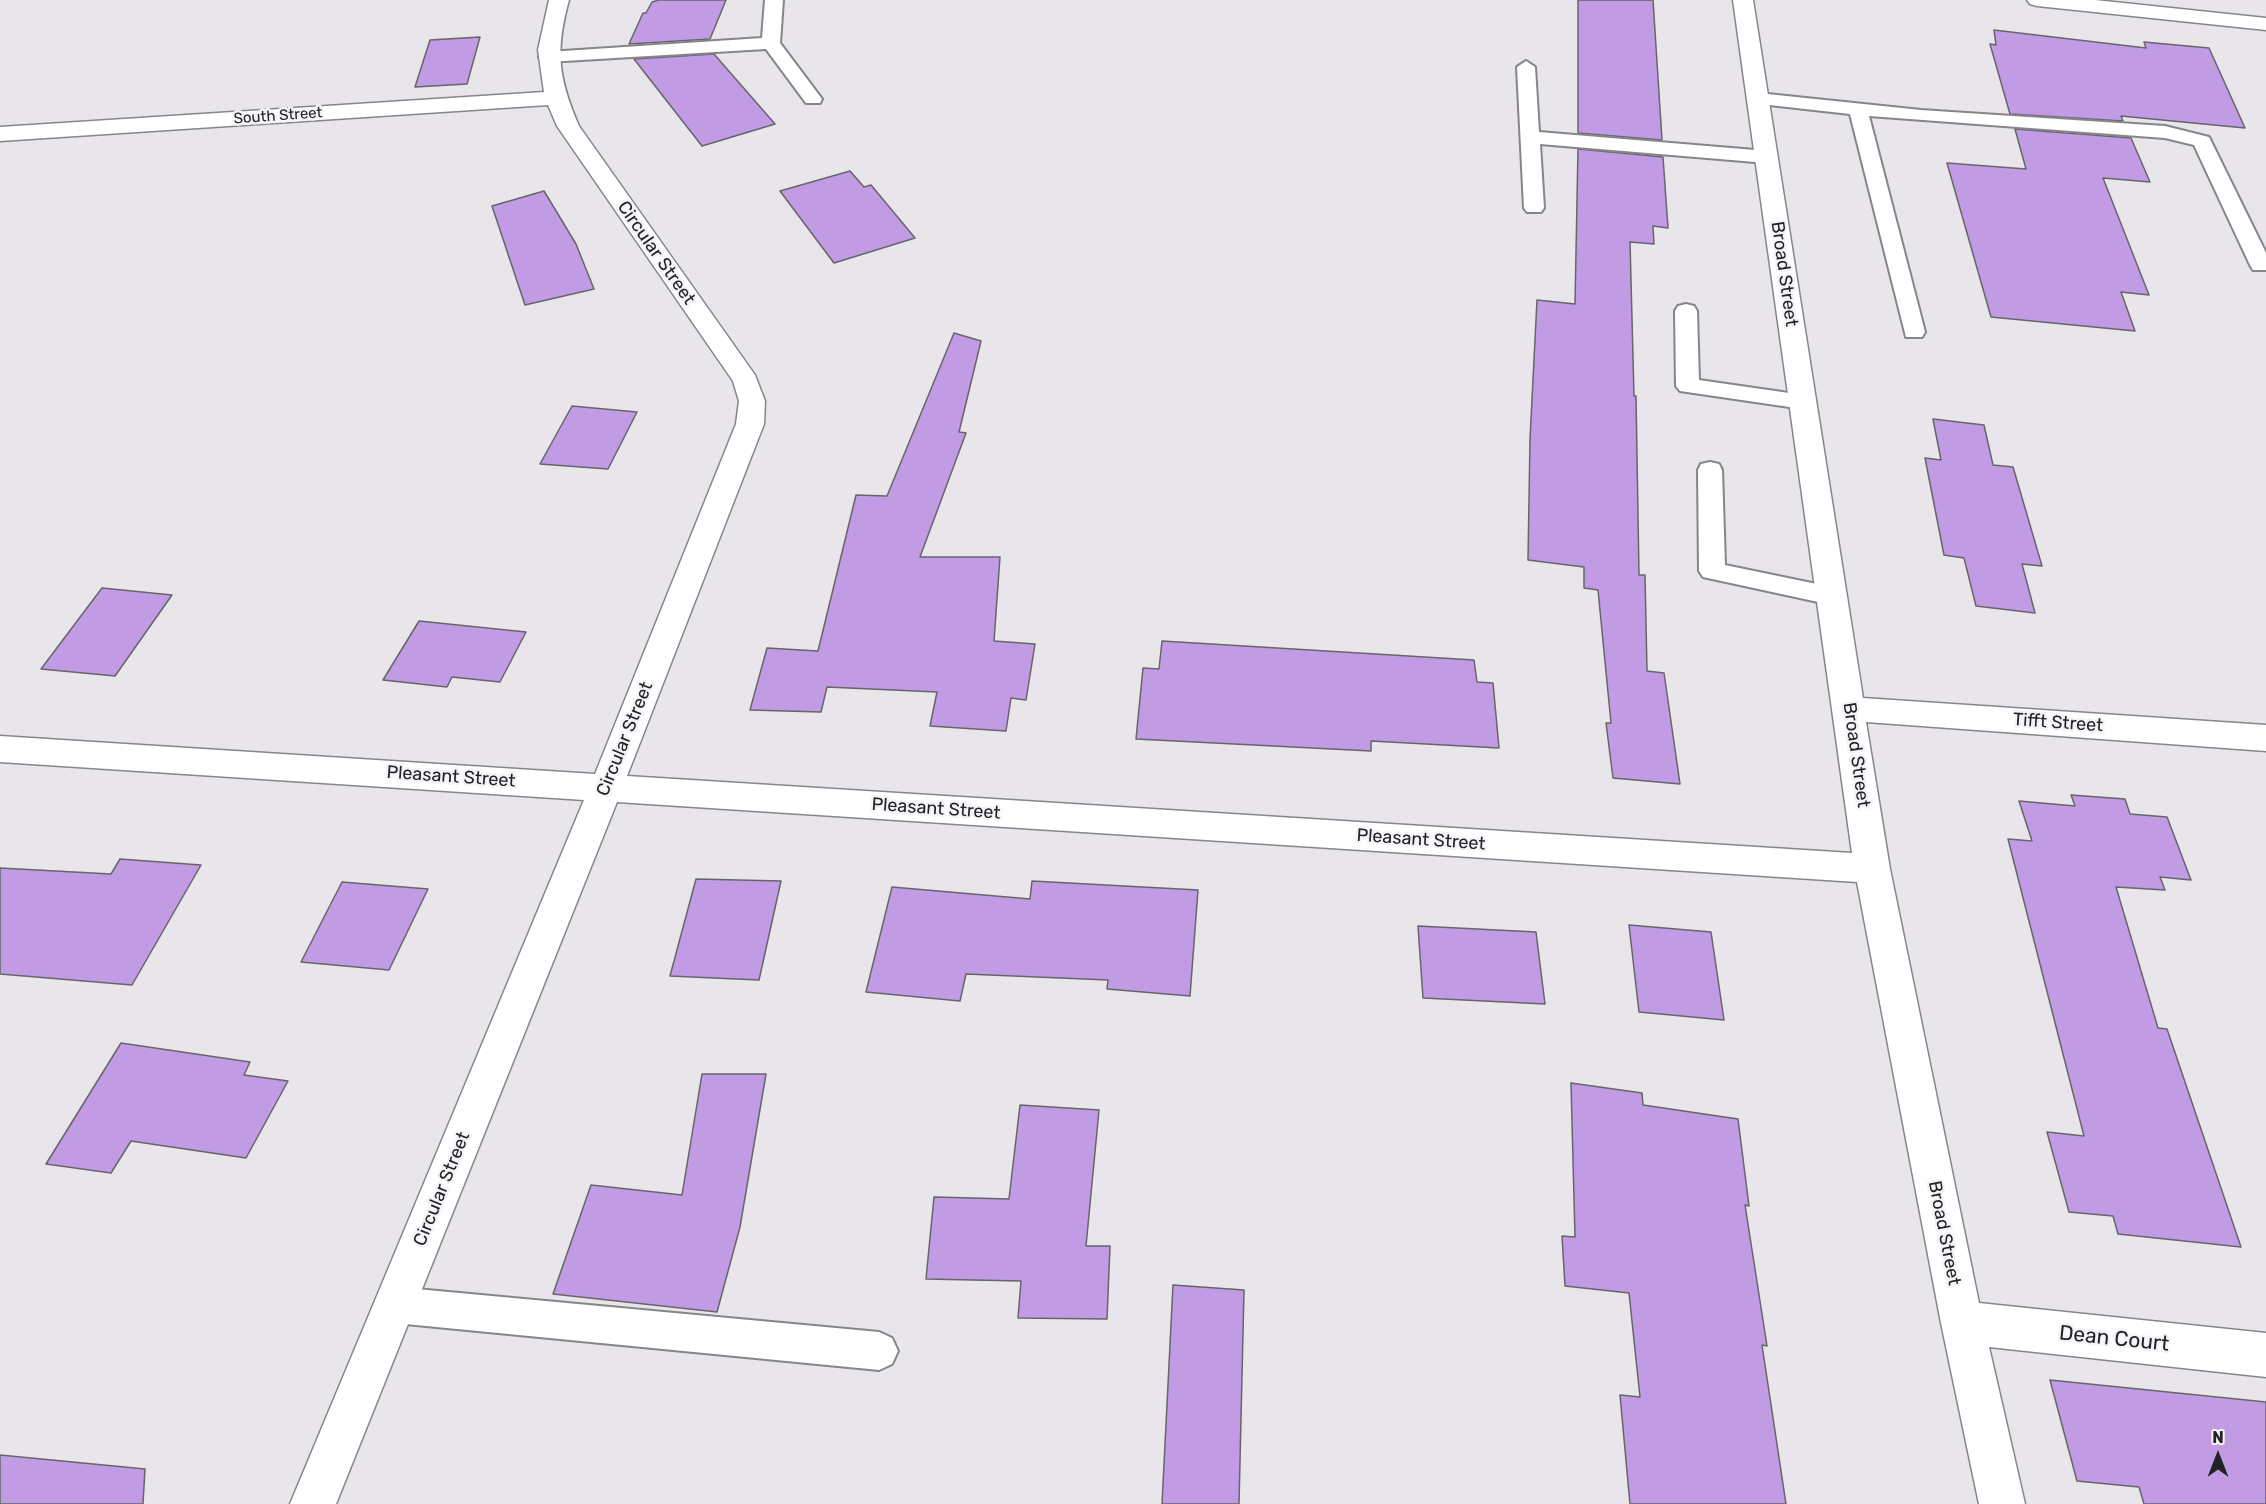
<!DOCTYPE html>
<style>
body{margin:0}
#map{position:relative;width:2266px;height:1504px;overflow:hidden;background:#e8e5eb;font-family:Rubik,sans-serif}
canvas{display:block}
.north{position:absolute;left:2188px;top:1426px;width:60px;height:60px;-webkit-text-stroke:4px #f5f2f8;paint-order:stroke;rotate:0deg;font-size:16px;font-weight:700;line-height:24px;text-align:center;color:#232224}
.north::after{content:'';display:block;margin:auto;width:21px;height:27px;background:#232224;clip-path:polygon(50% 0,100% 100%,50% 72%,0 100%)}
</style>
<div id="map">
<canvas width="2266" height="1504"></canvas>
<div class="north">N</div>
</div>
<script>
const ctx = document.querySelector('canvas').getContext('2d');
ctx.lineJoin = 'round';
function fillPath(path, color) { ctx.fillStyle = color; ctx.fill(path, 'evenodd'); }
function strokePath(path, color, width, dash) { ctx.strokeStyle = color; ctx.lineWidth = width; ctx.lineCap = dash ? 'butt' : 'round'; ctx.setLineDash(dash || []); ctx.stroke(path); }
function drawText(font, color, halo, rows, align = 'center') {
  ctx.font = font + ' Rubik,sans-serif'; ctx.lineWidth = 5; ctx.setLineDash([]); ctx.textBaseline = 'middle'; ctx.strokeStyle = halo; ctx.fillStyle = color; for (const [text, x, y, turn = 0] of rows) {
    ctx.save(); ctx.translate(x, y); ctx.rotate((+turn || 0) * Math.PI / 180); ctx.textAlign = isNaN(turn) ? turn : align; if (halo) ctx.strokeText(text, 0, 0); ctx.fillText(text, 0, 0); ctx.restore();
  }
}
const building = new Path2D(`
 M659 0H726L710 39 629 44 643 13H646L652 2Z
 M1578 0H1653L1662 140 1578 133Z
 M1994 30 2146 48 2144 42 2209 48 2245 128 2121 116 2123 121 2010 114 1990 44 1996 45Z
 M480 37 467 84 415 87 430 40Z
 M714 54 775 124 702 146 634 59Z
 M2015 129 2131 138 2150 182 2103 178 2149 295 2121 292 2135 331 1991 317 1947 163 2026 169Z
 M1578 149 1663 157 1668 228 1653 226 1654 244 1630 242 1634 396H1636L1639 575H1645L1647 671 1664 673 1680 784 1613 778 1606 723H1611L1598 590 1584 588V567L1528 560 1530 439 1537 300 1575 304Z
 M850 171 864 187 871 185 915 238 834 263 780 191Z
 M544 191 576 244 594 289 525 305 492 206Z
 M954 333 981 341 959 432 966 433 920 557H1000L994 641 1035 644 1026 700 1011 698 1006 731 930 726 937 692 827 687 821 712 750 710 767 648 818 651 856 495 887 496Z
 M572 406 637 412 608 469 540 464Z
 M1933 419 1984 425 1993 465 2013 467 2042 566 2022 564 2035 613 1976 606 1964 558 1944 555 1925 458 1941 460Z
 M102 588 172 595 115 676 41 669Z
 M419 621 526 632 500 682 452 677 447 687 383 680Z
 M1162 641 1474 660 1477 682 1493 683 1499 748 1371 741V751L1136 739 1143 668 1159 669Z
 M2071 795 2125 799 2130 814 2167 817 2191 880 2160 877 2165 890 2116 887 2158 1028 2167 1029 2241 1247 2118 1234 2113 1216 2069 1212 2047 1132 2084 1136 2008 839 2032 841 2019 801 2075 806Z
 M120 859 201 865 132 985 0 974V868L111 874Z
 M696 879 781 881 759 980 670 976Z
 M1032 881 1198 890 1190 996 1107 989 1108 980 966 974 960 1001 866 992 892 887 1030 899Z
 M342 882 428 889 389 970 301 962Z
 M1629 925 1711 932 1724 1020 1639 1012Z
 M1418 926 1536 932 1545 1004 1423 998Z
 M121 1043 250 1062 244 1075 288 1081 246 1158 131 1141 111 1173 46 1164Z
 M702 1074H766L740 1227 717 1312 553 1294 591 1185 682 1195Z
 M1571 1083 1642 1093 1643 1105 1738 1119 1749 1206 1745 1205 1767 1346 1762 1345 1786 1504H1630L1620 1395 1640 1397 1629 1293 1565 1286 1562 1236 1575 1237Z
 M1020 1105 1099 1110 1086 1246H1110L1107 1319 1018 1318 1021 1281 926 1279 934 1197 1009 1199Z
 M1173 1285 1244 1290 1239 1504H1162Z
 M2050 1380 2266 1402V1504H2144L2139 1487 2077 1481Z
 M0 1455 145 1469 143 1504H0Z`);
fillPath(building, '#c19ce5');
strokePath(building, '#676569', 1.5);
const lane = new Path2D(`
 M765 0H783L780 43 822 99 820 103H806L766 49 548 62 539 57 548 52 762 38Z
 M1526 61 1535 67 1539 132 1767 151 1777 157 1767 163 1540 144 1544 208 1541 212H1527L1524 208 1517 67Z
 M1758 93 1921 110 2165 126 2209 137 2266 253V270H2253L2250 265 2194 145 2165 138 1869 116 1925 332 1922 337H1906L1850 114 1751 103 1749 99 1751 95Z
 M1686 304 1694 306 1697 311 1699 380 1803 395 1811 397 1815 402 1811 407 1803 409 1680 391 1676 386 1675 311 1678 306Z
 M1710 462 1719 464 1722 470 1725 565 1841 589 1845 596 1841 603 1832 605 1703 577 1699 571 1698 470 1701 464Z
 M395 1287 879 1332 892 1338 898 1351 892 1364 879 1370 395 1323 382 1318 377 1305 382 1292Z`);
const street = new Path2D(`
 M549 0H569C555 50 558 78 579 126L755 375 765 401 764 424 627 776 1852 853 1733 0H1753L1863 698 2266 725V751L1866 722 1890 869 1979 1303 2266 1333V1377L1989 1347 2025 1504H1979L1941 1323 1857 882 617 802 336 1504H290L584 800 0 762V736L595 774 736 424 739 401 733 381 557 126 548 105 0 141V127L544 92 538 50Z
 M2027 0H2095L2266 18V30L2037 6 2030 4Z`);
strokePath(lane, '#87858a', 4);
strokePath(street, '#87858a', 3);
fillPath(lane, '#fff');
fillPath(street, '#fff');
drawText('15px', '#232224', '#f5f2f8', [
 ["South Street",278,116,-4]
]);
drawText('18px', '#232224', '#f5f2f8', [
 ["Circular Street",656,253,55],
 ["Broad Street",1784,274,82],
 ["Tifft Street",2058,723,4],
 ["Circular Street",625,739,-68],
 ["Broad Street",1856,755,82],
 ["Pleasant Street",451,777,4],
 ["Pleasant Street",936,809,4],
 ["Pleasant Street",1421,840,4],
 ["Circular Street",442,1189,-68],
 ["Broad Street",1944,1233,79]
]);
drawText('21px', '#232224', '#f5f2f8', [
 ["Dean Court",2114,1339,6]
]);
</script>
